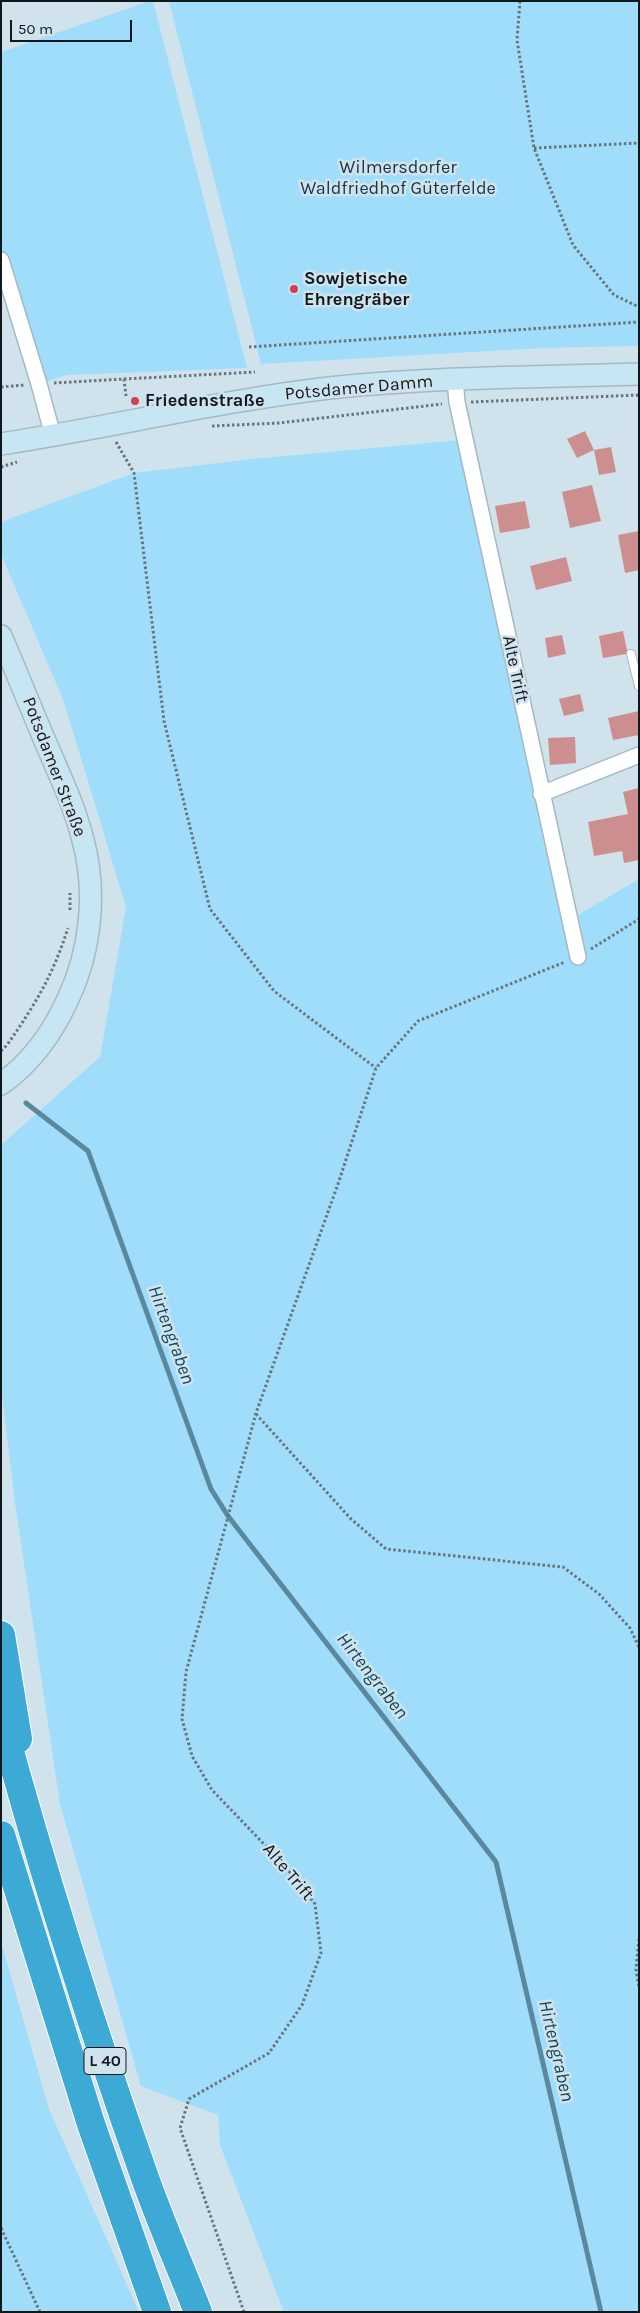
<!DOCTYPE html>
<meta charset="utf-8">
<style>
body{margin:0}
#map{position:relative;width:640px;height:2313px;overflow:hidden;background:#d0e3ed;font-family:Karla,sans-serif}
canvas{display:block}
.frame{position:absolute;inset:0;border:2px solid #11181c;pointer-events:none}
.scale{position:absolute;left:10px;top:20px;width:122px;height:22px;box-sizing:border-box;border:2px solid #11181c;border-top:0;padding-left:6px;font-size:15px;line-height:18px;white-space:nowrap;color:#11181c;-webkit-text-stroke:4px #d0e3ed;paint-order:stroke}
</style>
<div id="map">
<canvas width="640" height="2313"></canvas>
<div class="frame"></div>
<div class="scale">50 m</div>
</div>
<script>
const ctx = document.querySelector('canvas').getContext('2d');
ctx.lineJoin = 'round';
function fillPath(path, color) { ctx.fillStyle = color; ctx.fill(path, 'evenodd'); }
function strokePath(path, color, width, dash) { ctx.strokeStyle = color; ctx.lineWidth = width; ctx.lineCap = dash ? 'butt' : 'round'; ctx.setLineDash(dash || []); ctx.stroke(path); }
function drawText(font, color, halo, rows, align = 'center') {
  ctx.font = font + ' Karla,sans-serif'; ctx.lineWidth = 5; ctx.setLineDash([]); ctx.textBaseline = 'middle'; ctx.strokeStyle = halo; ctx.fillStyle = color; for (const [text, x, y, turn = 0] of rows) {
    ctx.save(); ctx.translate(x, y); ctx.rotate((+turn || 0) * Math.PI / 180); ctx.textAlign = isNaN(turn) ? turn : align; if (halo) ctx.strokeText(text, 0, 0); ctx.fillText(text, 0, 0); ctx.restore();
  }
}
fillPath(new Path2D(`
 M150 1H153L247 368 67 375 39 384 1 260V52Z
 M169 1H639V346L543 348 261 364Z
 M461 440 571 919 639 879V2312H284L220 2145 218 2115 141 2086 60 1804 15 1503 1 1387V1145L100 1057 126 907 64 702 1 554V522L134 473 252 459Z
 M1 1942 49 2109 139 2312H1Z`), '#9fddfa');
strokePath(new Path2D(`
 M26 1103 88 1151 211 1489 228 1516 496 1862 601 2312`), '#5a899e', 5);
fillPath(new Path2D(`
 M585 431 594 450 577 458 567 439Z
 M611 447 616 472 599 475 594 450Z
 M592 485 601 521 570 528 562 492Z
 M525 501 530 528 500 533 495 506Z
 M639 531V570L625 573 618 535Z
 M566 557 572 581 536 590 530 566Z
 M623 631 627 650 626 654 603 658 599 636Z
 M562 635 566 654 548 658 545 638Z
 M580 694 584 711 564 716 559 699Z
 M639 711V735L613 740 608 718Z
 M575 737 576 763 550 765 548 738Z
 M639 788V860L624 863 622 851 594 856 588 822 628 814 623 792Z`), '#cd8e8f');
const lane = new Path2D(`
 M631 654 639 686`);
const street = new Path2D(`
 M1 260 39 384 53 436
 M455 380 457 402 578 957
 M541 794 639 755`);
const secondary = new Path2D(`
 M1 444C111 427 219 401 329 388 432 377 536 377 639 374
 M1 636C17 673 32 711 48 748 61 778 75 808 83 840 97 892 91 950 68 999 53 1032 31 1063 1 1084`);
const highway = new Path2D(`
 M1 1635 18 1739
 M1 1719C43 1873 91 2025 144 2175 160 2221 180 2266 198 2312
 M1 1835 91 2124 157 2312`);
strokePath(lane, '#a6b9c2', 10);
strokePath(street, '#a6b9c2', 18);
strokePath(secondary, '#a6b9c2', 24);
strokePath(highway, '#fff', 30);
strokePath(new Path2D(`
 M520 1 517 40 534 148 573 245 614 295 639 307
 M534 148 639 143
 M249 347 639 322
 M124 379 255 372
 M54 383 124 379 126 396
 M1 387 25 385
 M471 402 639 395
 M212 426 279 423 442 404
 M116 442 134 473 164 721 210 909 274 991 376 1068
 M1 467 17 462
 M70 910V893
 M591 949 639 919
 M1 1051 7 1045C35 1005 53 975 68 928
 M256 1414 351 1519 386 1549 563 1567 599 1594 630 1628 639 1647
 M639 1939 636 1969 639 1987
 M1 2228 40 2312
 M244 2312 180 2128 189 2099 269 2053 302 2005 321 1953 315 1904 285 1866 212 1790 192 1756 182 1719 186 1672 256 1413 338 1184 376 1068 418 1021 565 962`), '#69757c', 3, [2.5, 2.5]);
strokePath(lane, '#fff', 8);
strokePath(street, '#fff', 15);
strokePath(secondary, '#c5e6f2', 21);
strokePath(highway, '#3daad5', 28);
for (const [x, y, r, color] of [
 [294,289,5,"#d14052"],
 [135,401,5,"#d14052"]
]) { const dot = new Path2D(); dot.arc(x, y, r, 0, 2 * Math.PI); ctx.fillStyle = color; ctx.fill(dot); strokePath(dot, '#d0e3ed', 2); }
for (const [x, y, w] of [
 [105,2061,42]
]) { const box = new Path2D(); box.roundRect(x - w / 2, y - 13.5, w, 27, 4); ctx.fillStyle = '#d0e3ed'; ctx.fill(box); strokePath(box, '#11181c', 1); }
drawText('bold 16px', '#11181c', null, [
 ["L 40",105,2061]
]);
drawText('18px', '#173542', '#d0e3ed', [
 ["Wilmersdorfer",398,168],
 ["Waldfriedhof Güterfelde",398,189]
]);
drawText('bold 18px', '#11181c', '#d0e3ed', [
 ["Sowjetische",304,279],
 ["Ehrengräber",304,300],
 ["Friedenstraße",145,401]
], 'left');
drawText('18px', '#11181c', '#d0e3ed', [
 ["Potsdamer Damm",359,388,-5],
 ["Alte Trift",515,669,78],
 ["Potsdamer Straße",54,767,69],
 ["Alte Trift",288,1872,50]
]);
drawText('italic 19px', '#12475b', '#d0e3ed', [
 ["Hirtengraben",171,1335,70],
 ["Hirtengraben",372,1676,52],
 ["Hirtengraben",556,2051,77]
]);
</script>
